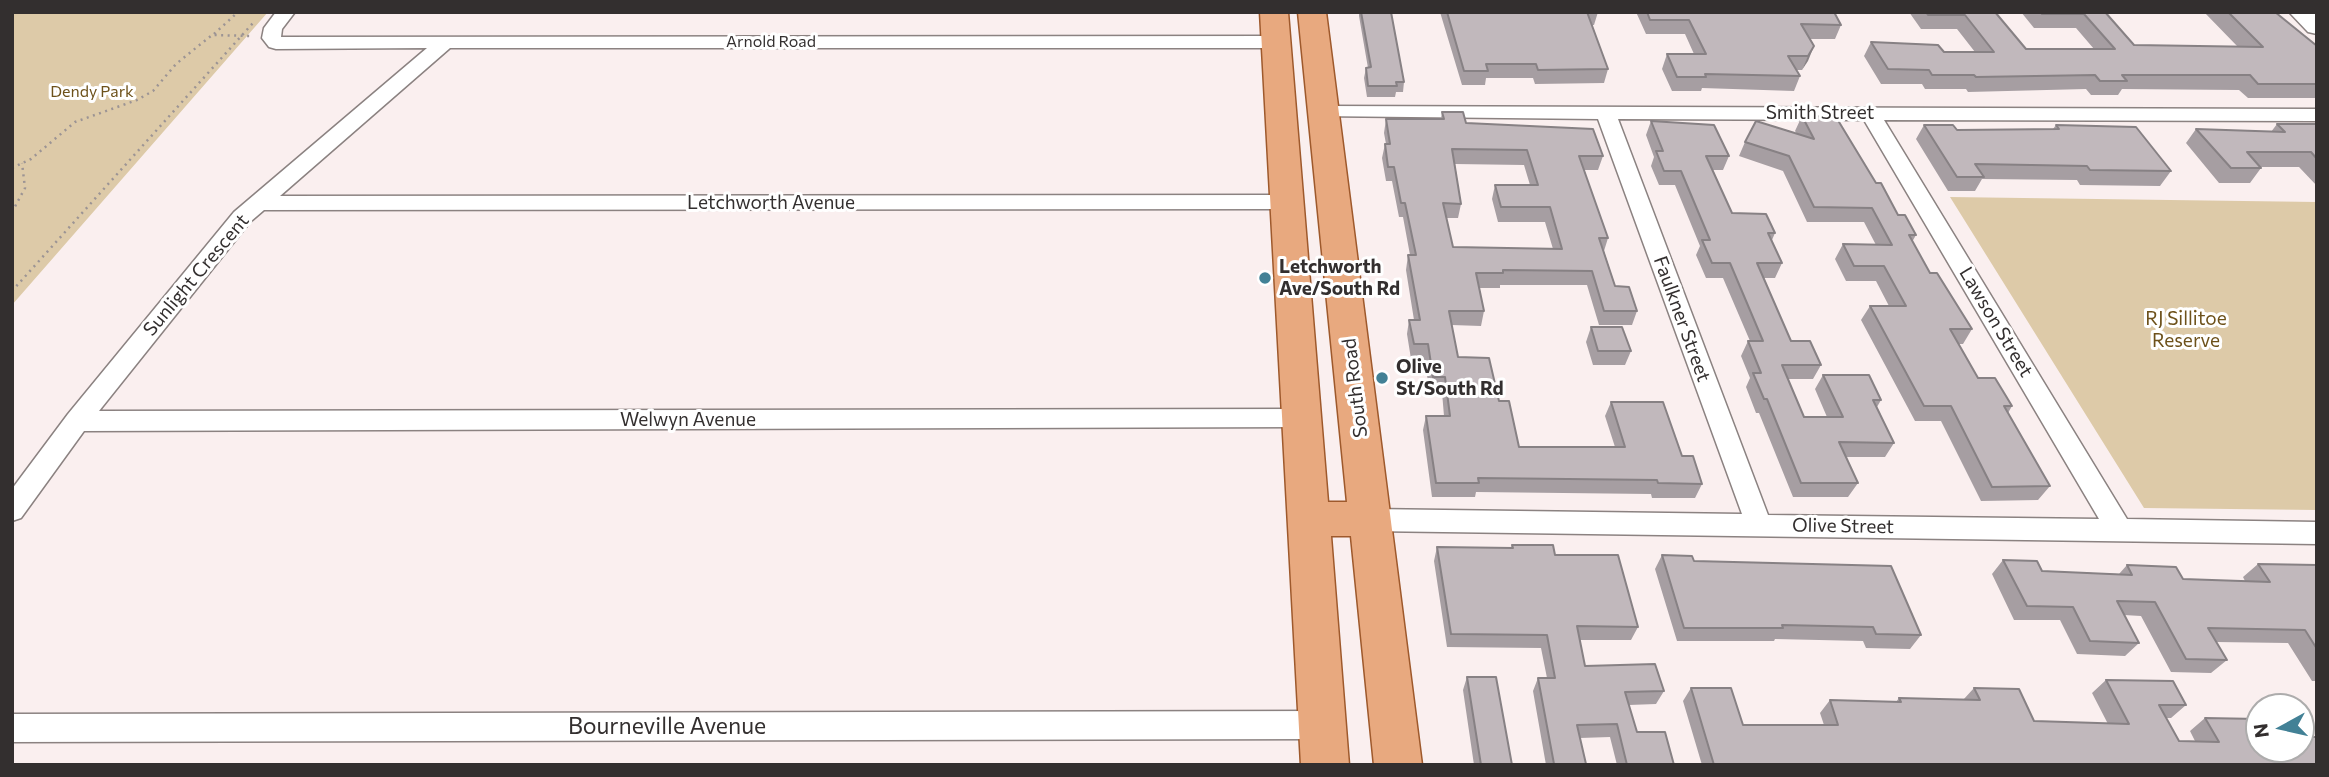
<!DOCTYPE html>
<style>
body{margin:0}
#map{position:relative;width:2329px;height:777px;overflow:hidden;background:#faefef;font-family:Commissioner,sans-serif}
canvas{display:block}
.frame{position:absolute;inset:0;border:14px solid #332f2f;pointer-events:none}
.north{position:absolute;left:2245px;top:693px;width:70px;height:70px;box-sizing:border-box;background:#fff;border:2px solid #adacac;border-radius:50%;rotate:262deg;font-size:19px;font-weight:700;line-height:28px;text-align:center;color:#332f2f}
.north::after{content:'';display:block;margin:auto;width:24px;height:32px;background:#428196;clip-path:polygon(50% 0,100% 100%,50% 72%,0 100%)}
</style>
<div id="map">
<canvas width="2329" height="777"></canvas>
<div class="frame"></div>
<div class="north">N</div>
</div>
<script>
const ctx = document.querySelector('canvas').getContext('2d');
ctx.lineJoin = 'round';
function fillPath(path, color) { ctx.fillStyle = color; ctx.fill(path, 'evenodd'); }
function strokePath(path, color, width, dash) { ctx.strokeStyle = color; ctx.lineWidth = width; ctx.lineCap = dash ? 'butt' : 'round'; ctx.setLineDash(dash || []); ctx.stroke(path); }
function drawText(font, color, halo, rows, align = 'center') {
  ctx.font = font + ' Commissioner,sans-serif'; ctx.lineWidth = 6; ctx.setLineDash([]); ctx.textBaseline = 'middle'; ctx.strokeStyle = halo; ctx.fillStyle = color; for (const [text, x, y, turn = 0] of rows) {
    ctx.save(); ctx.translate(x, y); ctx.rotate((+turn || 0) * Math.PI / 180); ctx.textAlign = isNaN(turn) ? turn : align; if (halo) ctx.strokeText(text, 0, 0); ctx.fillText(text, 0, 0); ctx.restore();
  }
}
fillPath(new Path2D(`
 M12 12H268L12 305Z
 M1950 197 2317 202V510L2144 508Z`), '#ddcaa8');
const street = new Path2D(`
 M276 12H295L282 29 281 37 1276 36 1285 42 1276 48H450L280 196 1285 195 1293 197 1296 202 1293 207 1285 209 264 210 250 222 99 411 1300 409 1309 411 1313 418 1309 425 1300 427 84 431 21 518 12 521V489L68 414 234 212 427 48 276 49 269 47 262 38 264 28Z
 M1323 106 2317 109V121L1884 120 2127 519 2317 522V544L1370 531 1361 528 1357 520 1361 512 1370 509 1742 514 1598 119 1316 116 1313 112 1316 108ZM1618 119 1864 120 2099 519 1768 515Z
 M1322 711 1333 715 1337 725 1333 735 1322 739 12 742V714Z`);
const secondary = new Path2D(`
 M2289 12H2317V34L2308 32Z`);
const primary = new Path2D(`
 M1260 12H1288L1328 502H1347L1298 12H1326L1422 765H1374L1351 536H1331L1349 765H1301Z`);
strokePath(street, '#8b8281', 3);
strokePath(secondary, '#8b8281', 3);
strokePath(primary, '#9e592c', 3);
strokePath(new Path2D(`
 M214 34 238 12
 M12 168 31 159 75 122 137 100 153 91 176 64 212 35 251 36
 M12 212 25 188 22 163
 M12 291 253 23`), '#9c9494', 2.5, [2, 4.5]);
fillPath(street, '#fff');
fillPath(secondary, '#fff');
fillPath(primary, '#e8a97f');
fillPath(new Path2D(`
 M1359 12H1361L1404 82 1403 92H1396L1395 97H1367L1364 78 1366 68H1368L1359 16Z
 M1440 12H1598L1594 25H1592L1608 69 1604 83 1535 84 1533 78H1486L1485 85H1462Z
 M1636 12H1834L1841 25 1835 39H1810L1814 46 1802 70H1796L1800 76 1794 91 1702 88 1701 91H1672L1662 69 1667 54H1694L1685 34H1646Z
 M1909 12H1995L2026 49H2094L2076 28H2034L2021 12H2105L2134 45 2238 47 2204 12H2275L2317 46V98H2248L2239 90 2122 89 2118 95H2091L2086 89 1968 92 1966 89H1925L1922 84H1881L1864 56 1871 42 1944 52H1975L1957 29H1921Z
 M1442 112 1466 123 1603 156 1598 170H1584L1608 238 1604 251 1615 286 1637 311 1632 325H1599L1587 285H1500V288H1479L1484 311 1481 326 1452 325 1458 357 1499 401 1519 447H1615L1605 416 1611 402 1682 456 1702 484 1695 498H1652L1651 494 1476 492 1475 497H1432L1423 430 1426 416H1444L1442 392H1430L1424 359H1411L1407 334 1409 320H1414L1406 270 1408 255H1410L1403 217H1399L1392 181H1386L1382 158 1385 144H1386L1384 133 1386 119H1441ZM1455 164 1524 165 1530 185H1495L1492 199 1498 222H1545L1553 249 1453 247 1446 218H1458L1461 204Z
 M1802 116 1876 183 1898 215 1916 235 1912 242 1930 273 1972 329 1963 344H1958L1978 378 2012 406 2008 413 2050 486 2038 500 1981 501 1941 421H1915L1861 320 1870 306H1889L1876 281H1846L1835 259 1843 244 1876 245 1864 222H1807L1783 171 1739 156 1745 142 1797 134 1795 131Z
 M1651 121 1729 156 1723 170H1713L1732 213 1775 233 1772 240 1782 263 1775 278H1764L1791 341 1821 365 1813 379H1788L1804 417H1827L1815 389 1823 375 1881 400 1877 407 1894 443 1885 457H1845L1858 483 1848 497H1793L1759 413H1756L1746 387 1750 378 1741 356 1748 341H1750L1723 278H1706L1696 255 1700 246 1675 185H1659L1651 166 1654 157 1646 135Z
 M2277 124H2317V186L2299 167H2260L2261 168 2250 183H2219L2186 143 2196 129 2271 132Z
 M1924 125 1957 130 2053 129 2056 125 2171 171 2160 186 2080 185 2077 180 1982 179 1975 191H1948L1916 139Z
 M1591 327 1631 351 1625 365H1593L1586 342Z
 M1512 545 1555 555 1638 627 1631 640H1579L1585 666 1664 691 1656 704 1629 705 1637 732 1674 765H1617L1610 737 1580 738 1586 765H1546L1533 691 1538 678H1547L1541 648 1447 647 1434 561 1437 547 1511 548Z
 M1662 555 1694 561 1921 635 1910 649 1866 648 1863 641 1775 639 1774 641H1677L1655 569Z
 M2003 560 2042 571 2119 574 2127 565 2183 579 2245 581 2243 577 2258 564 2317 565V681H2312L2288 643 2216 642 2227 660 2211 673 2171 672 2141 616 2124 615 2139 643 2125 656 2077 654 2060 620H2014L1992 574Z
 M1467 677 1512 765H1474L1463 690Z
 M2106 680 2186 705 2171 718H2166L2179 741H2195L2190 731 2205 718 2259 749 2317 765H1702L1683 701 1691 688 1743 725H1824L1820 713 1830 700 1896 702 1899 698 1963 700 1974 688 2034 721 2108 724 2092 693Z`), '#a69ea2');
fillPath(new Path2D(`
 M1814 46 1808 61 1802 70 1808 56Z`), '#878184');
const building = new Path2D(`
 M1361 12H1391L1404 82H1396L1397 86H1368L1366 68 1371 67Z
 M1447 12H1587L1608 69 1538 70 1536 64H1486L1488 71H1464Z
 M1647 12H1834L1841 25 1801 24 1814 46 1808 56H1788L1800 76 1705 74 1706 77H1677L1667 54H1706L1689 20H1650Z
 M1926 12H1995L2026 49H2115L2084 14H2042L2041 12H2105L2134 45 2263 47 2228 12H2275L2317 46V84H2258L2250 75H2122L2127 81H2100L2095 75 1976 77 1974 75H1932L1929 70 1888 69 1871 42 1938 45 1944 52H1994L1965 15H1928Z
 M1442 112H1463L1466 123 1593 129 1603 156H1579L1608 238H1599L1615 286 1629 287 1637 311H1604L1592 271 1503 270V273H1476L1484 311H1449L1458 357 1489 358 1499 401H1509L1519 447H1625L1611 402H1663L1682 456H1693L1702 484 1658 483 1657 480 1478 478 1479 483H1436L1426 416H1450L1445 377H1433L1428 344H1414L1409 320H1420L1408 255H1416L1405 203H1401L1394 167H1388L1385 144H1390L1386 119H1444ZM1452 149 1527 150 1538 185H1495L1501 207H1550L1562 249 1453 247 1443 203 1461 204Z
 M1802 116 1836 117 1876 183H1881L1898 215H1905L1916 235H1909L1930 273H1937L1972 329H1950L1978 378H1995L2012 406H2004L2050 486 1992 487 1951 406H1924L1870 306H1906L1884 266H1854L1843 244 1892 245 1872 208 1814 207 1789 156 1745 142 1756 121 1814 139Z
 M1651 121 1714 125 1729 156H1706L1732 213 1766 214 1775 233H1768L1782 263H1757L1791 341H1810L1821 365H1782L1804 417H1843L1823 375H1869L1881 400H1873L1894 443 1839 442 1858 483H1801L1767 399H1764L1753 373H1761L1748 341H1763L1730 263H1712L1702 240H1710L1681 171H1664L1656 151H1663Z
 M2277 124H2317V159L2311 152H2247L2261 168H2231L2196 129 2285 132Z
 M1924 125H1953L1957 130 2059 129 2056 125 2136 127 2171 171 2090 170 2087 166 1975 164 1984 177H1957Z
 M1591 327H1622L1631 351H1598Z
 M1512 545H1553L1555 555H1618L1638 627 1577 626 1585 666 1655 664 1664 691 1625 692 1637 732H1665L1674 765H1627L1617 724 1577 725 1586 764H1554L1538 678H1555L1547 635 1451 634 1437 547 1513 548Z
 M1662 555 1692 556 1694 561 1891 566 1921 635 1876 634 1873 627 1782 625 1783 628H1684Z
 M2003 560 2037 561 2042 571 2132 575 2127 565 2176 567 2183 579 2270 582 2258 564 2317 565V649L2305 630 2208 628 2227 660 2186 659 2155 602 2117 601 2139 643 2090 641 2073 607 2027 606Z
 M1467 677H1496L1512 765H1481Z
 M2106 680 2173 681 2186 705H2159L2179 741 2219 742 2205 718 2259 719V749H2301V737H2317V765H1714L1691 688H1731L1743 725H1838L1830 700 1901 702 1899 698 1980 700 1974 688 2019 689 2034 721 2129 724Z`);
fillPath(building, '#c1b8bc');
strokePath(building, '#878184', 2);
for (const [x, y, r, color] of [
 [1265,278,7,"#428196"],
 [1382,378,7,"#428196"]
]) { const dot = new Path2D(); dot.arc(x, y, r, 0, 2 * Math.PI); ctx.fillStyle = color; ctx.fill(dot); strokePath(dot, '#fff', 2.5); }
drawText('16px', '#332f2f', '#fff', [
 ["Arnold Road",771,42]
]);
drawText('16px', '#6d511a', '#fff', [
 ["Dendy Park",92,92]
]);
drawText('19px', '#332f2f', '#fff', [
 ["Smith Street",1820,113],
 ["Letchworth Avenue",771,203],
 ["Sunlight Crescent",196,275,-50],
 ["Faulkner Street",1682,319,70],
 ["Lawson Street",1996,322,59],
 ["South Road",1355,388,-97],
 ["Welwyn Avenue",688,420],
 ["Olive Street",1843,526,1]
]);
drawText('bold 19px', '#332f2f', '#fff', [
 ["Letchworth",1279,267],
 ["Ave/South Rd",1279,289],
 ["Olive",1396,367],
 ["St/South Rd",1396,389]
], 'left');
drawText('19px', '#6d511a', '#fff', [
 ["RJ Sillitoe",2186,319],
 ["Reserve",2186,341]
]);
drawText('23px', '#332f2f', '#fff', [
 ["Bourneville Avenue",667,726]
]);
</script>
